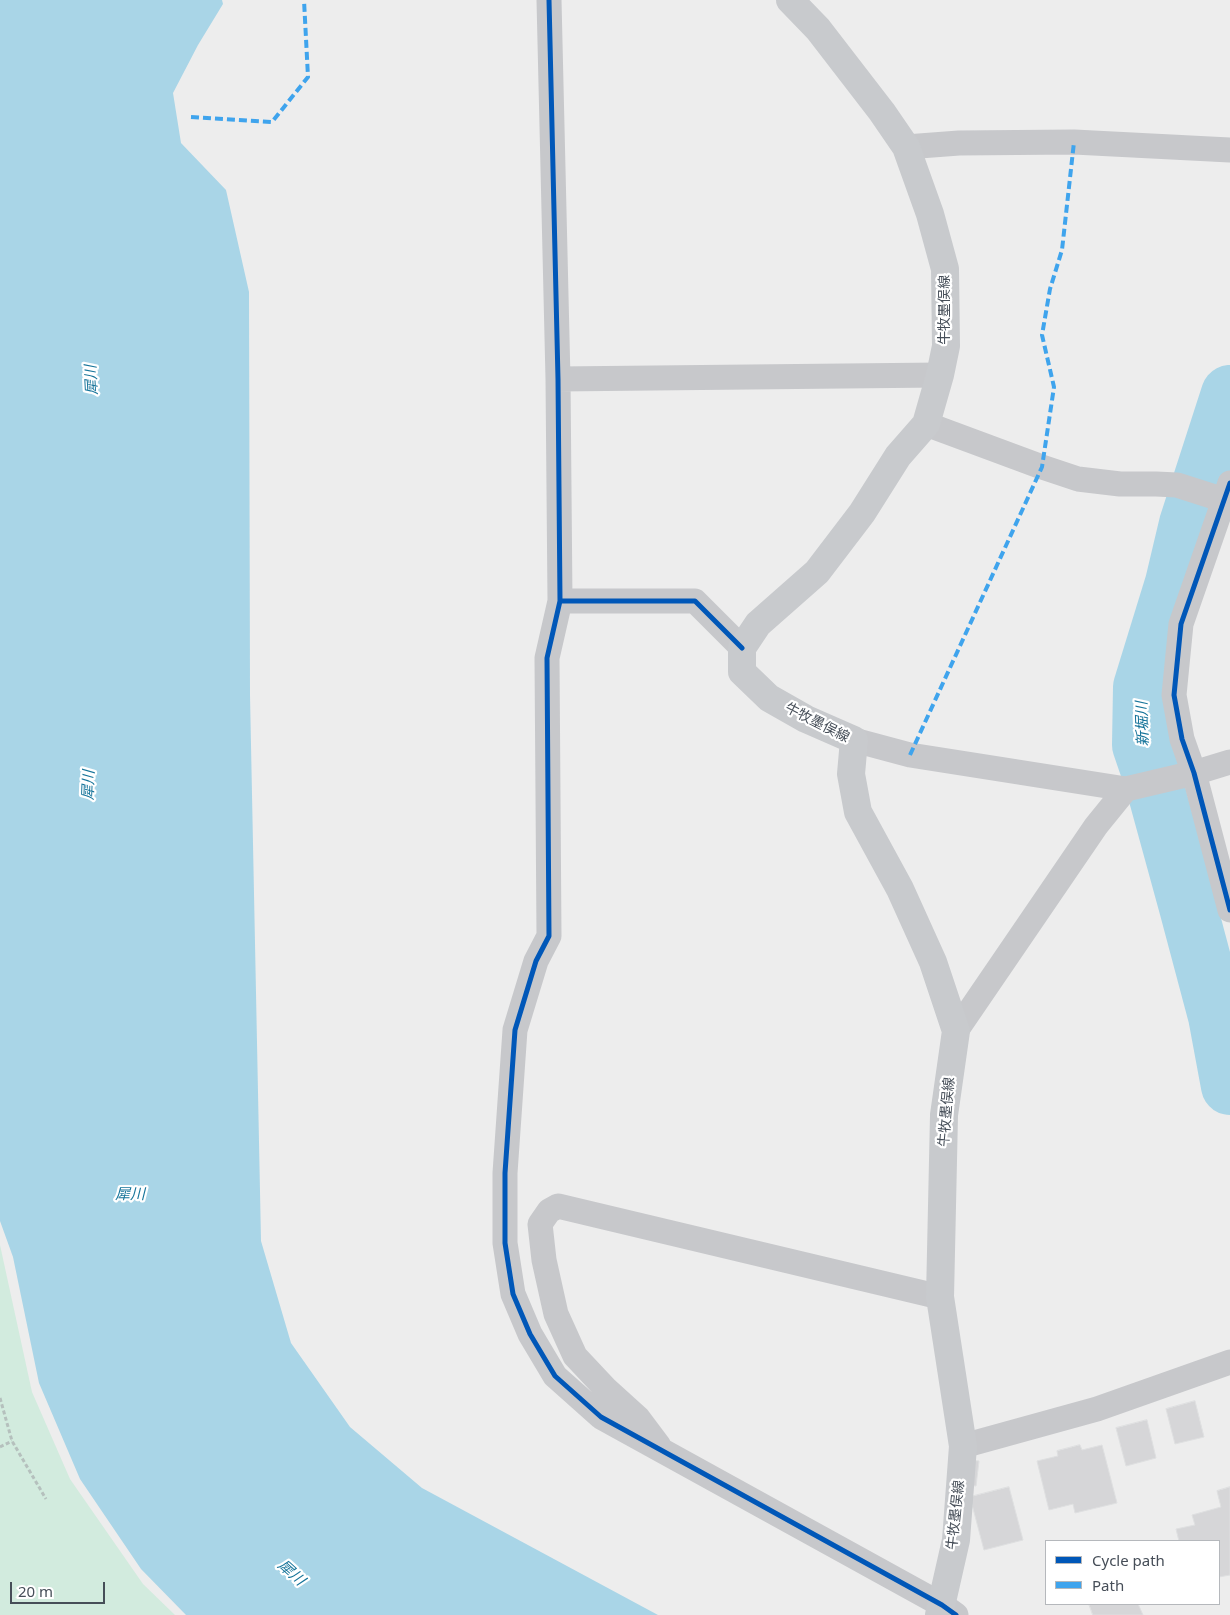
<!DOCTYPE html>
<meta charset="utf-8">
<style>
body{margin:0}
#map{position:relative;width:1230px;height:1615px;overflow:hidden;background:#ededed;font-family:"Noto Sans",sans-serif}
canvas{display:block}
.legend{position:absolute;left:1045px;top:1540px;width:175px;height:65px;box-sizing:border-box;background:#fff;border:1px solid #b5b8bc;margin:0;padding:6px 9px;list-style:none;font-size:15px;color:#464e58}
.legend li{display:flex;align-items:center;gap:10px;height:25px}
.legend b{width:25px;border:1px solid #b5b8bc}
.scale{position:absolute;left:10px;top:1582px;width:95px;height:22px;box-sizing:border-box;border:2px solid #464e58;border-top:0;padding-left:6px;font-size:15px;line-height:18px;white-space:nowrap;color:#464e58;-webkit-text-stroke:4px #fff;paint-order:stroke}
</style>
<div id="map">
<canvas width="1230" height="1615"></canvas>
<ul class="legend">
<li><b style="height:6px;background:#0057b8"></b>Cycle path</li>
<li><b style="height:6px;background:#3fa4ed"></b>Path</li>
</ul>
<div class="scale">20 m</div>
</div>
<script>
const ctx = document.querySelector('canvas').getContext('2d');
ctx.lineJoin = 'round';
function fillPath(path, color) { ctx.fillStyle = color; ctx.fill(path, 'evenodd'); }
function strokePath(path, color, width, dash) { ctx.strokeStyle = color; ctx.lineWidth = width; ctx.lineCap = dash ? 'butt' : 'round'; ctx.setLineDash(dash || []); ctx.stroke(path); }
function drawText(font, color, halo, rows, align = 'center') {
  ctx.font = font + ' "Noto Sans","Noto Sans JP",sans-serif'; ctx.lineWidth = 4.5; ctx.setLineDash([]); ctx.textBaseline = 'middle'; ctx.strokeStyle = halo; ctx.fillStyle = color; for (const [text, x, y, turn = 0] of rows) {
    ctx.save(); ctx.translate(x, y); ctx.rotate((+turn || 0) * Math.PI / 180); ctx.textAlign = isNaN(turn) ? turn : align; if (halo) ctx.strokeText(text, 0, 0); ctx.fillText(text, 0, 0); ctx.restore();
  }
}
fillPath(new Path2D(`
 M0 1245 32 1392 70 1479 143 1584 175 1615H0Z`), '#d2ebde');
fillPath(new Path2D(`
 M0 0H222L223 4 198 45 173 93 181 143 226 190 249 292 250 695 261 1241 291 1343 350 1427 422 1488 658 1615H186L141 1569 80 1479 39 1383 13 1257 0 1221Z`), '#a9d5e7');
strokePath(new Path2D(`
 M1230 394 1188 524 1174 583 1142 687 1141 745 1154 783 1188 907 1217 1016 1230 1086`), '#a9d5e7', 58);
const building = new Path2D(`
 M1195 1401 1204 1437 1175 1444 1166 1409Z
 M1147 1420 1156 1458 1126 1466 1116 1428Z
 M1080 1445 1082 1450 1102 1445 1117 1503 1075 1513 1073 1504 1049 1510 1037 1461 1058 1456 1057 1451Z
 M969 1460 979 1461 976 1486 966 1485Z
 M1009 1487 1023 1540 984 1550 970 1497Z
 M1230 1487V1575L1219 1577V1541H1179L1176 1529 1195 1525 1192 1515 1221 1507 1217 1491Z
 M1089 1604H1138L1143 1615H1093Z`);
fillPath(building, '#d6d6d8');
strokePath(building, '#dedfe0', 1);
strokePath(new Path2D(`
 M0 1398 12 1441 46 1499
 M0 1447 12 1441`), '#b5c0bd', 3, [4, 2.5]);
strokePath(new Path2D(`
 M549 0 558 379 560 601H695L742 648
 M906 147 959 143 1074 142 1230 150
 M558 379 940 375
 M926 424 1042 467 1078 479 1120 484H1156L1177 485 1224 500
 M1230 483 1181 624 1174 695 1182 739 1194 773 1230 910
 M560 601 547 658 549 936 536 961 515 1030 505 1173V1243L513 1294 530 1334 555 1376 601 1417 942 1605 956 1615
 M854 740 910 755 1126 789 1194 773 1230 762
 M956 1031 1096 826 1126 789
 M659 1446 638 1418 606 1389 575 1356 556 1314 544 1260 540 1224 549 1211 558 1206 940 1297
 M963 1446 1097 1409 1230 1362`), '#c7c8cb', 25);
strokePath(new Path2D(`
 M790 0 818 29 882 112 906 147 930 214 945 269 946 346 940 375 926 424 898 456 862 513 817 572 758 624 742 648V672L769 698 806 719 854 740 851 774 858 812 900 889 933 962 956 1031 944 1115 940 1297 963 1446 956 1540 939 1615`), '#c8cacd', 28);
strokePath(new Path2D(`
 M191 117 272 122 308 77 304 0
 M910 755 1042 467 1054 387 1042 335 1050 289 1062 250 1074 142`), '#3fa4ed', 4, [8, 4]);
strokePath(new Path2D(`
 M549 0 558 379 560 601H695L742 648
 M1230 483 1181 624 1174 695 1182 739 1194 773 1230 910
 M560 601 547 658 549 936 536 961 515 1030 505 1173V1243L513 1294 530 1334 555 1376 601 1417 942 1605 956 1615`), '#0057b8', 5);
drawText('14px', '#464e58', '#fff', [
 ["牛牧墨俣線",945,310,-90],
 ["牛牧墨俣線",817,723,27],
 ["牛牧墨俣線",947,1112,-85],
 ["牛牧墨俣線",956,1515,-84]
]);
drawText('italic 15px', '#16749a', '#fff', [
 ["犀川",92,380,-93],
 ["新堀川",1143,724,-92],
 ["犀川",89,785,-88],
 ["犀川",130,1195],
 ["犀川",291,1573,42]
]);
</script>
